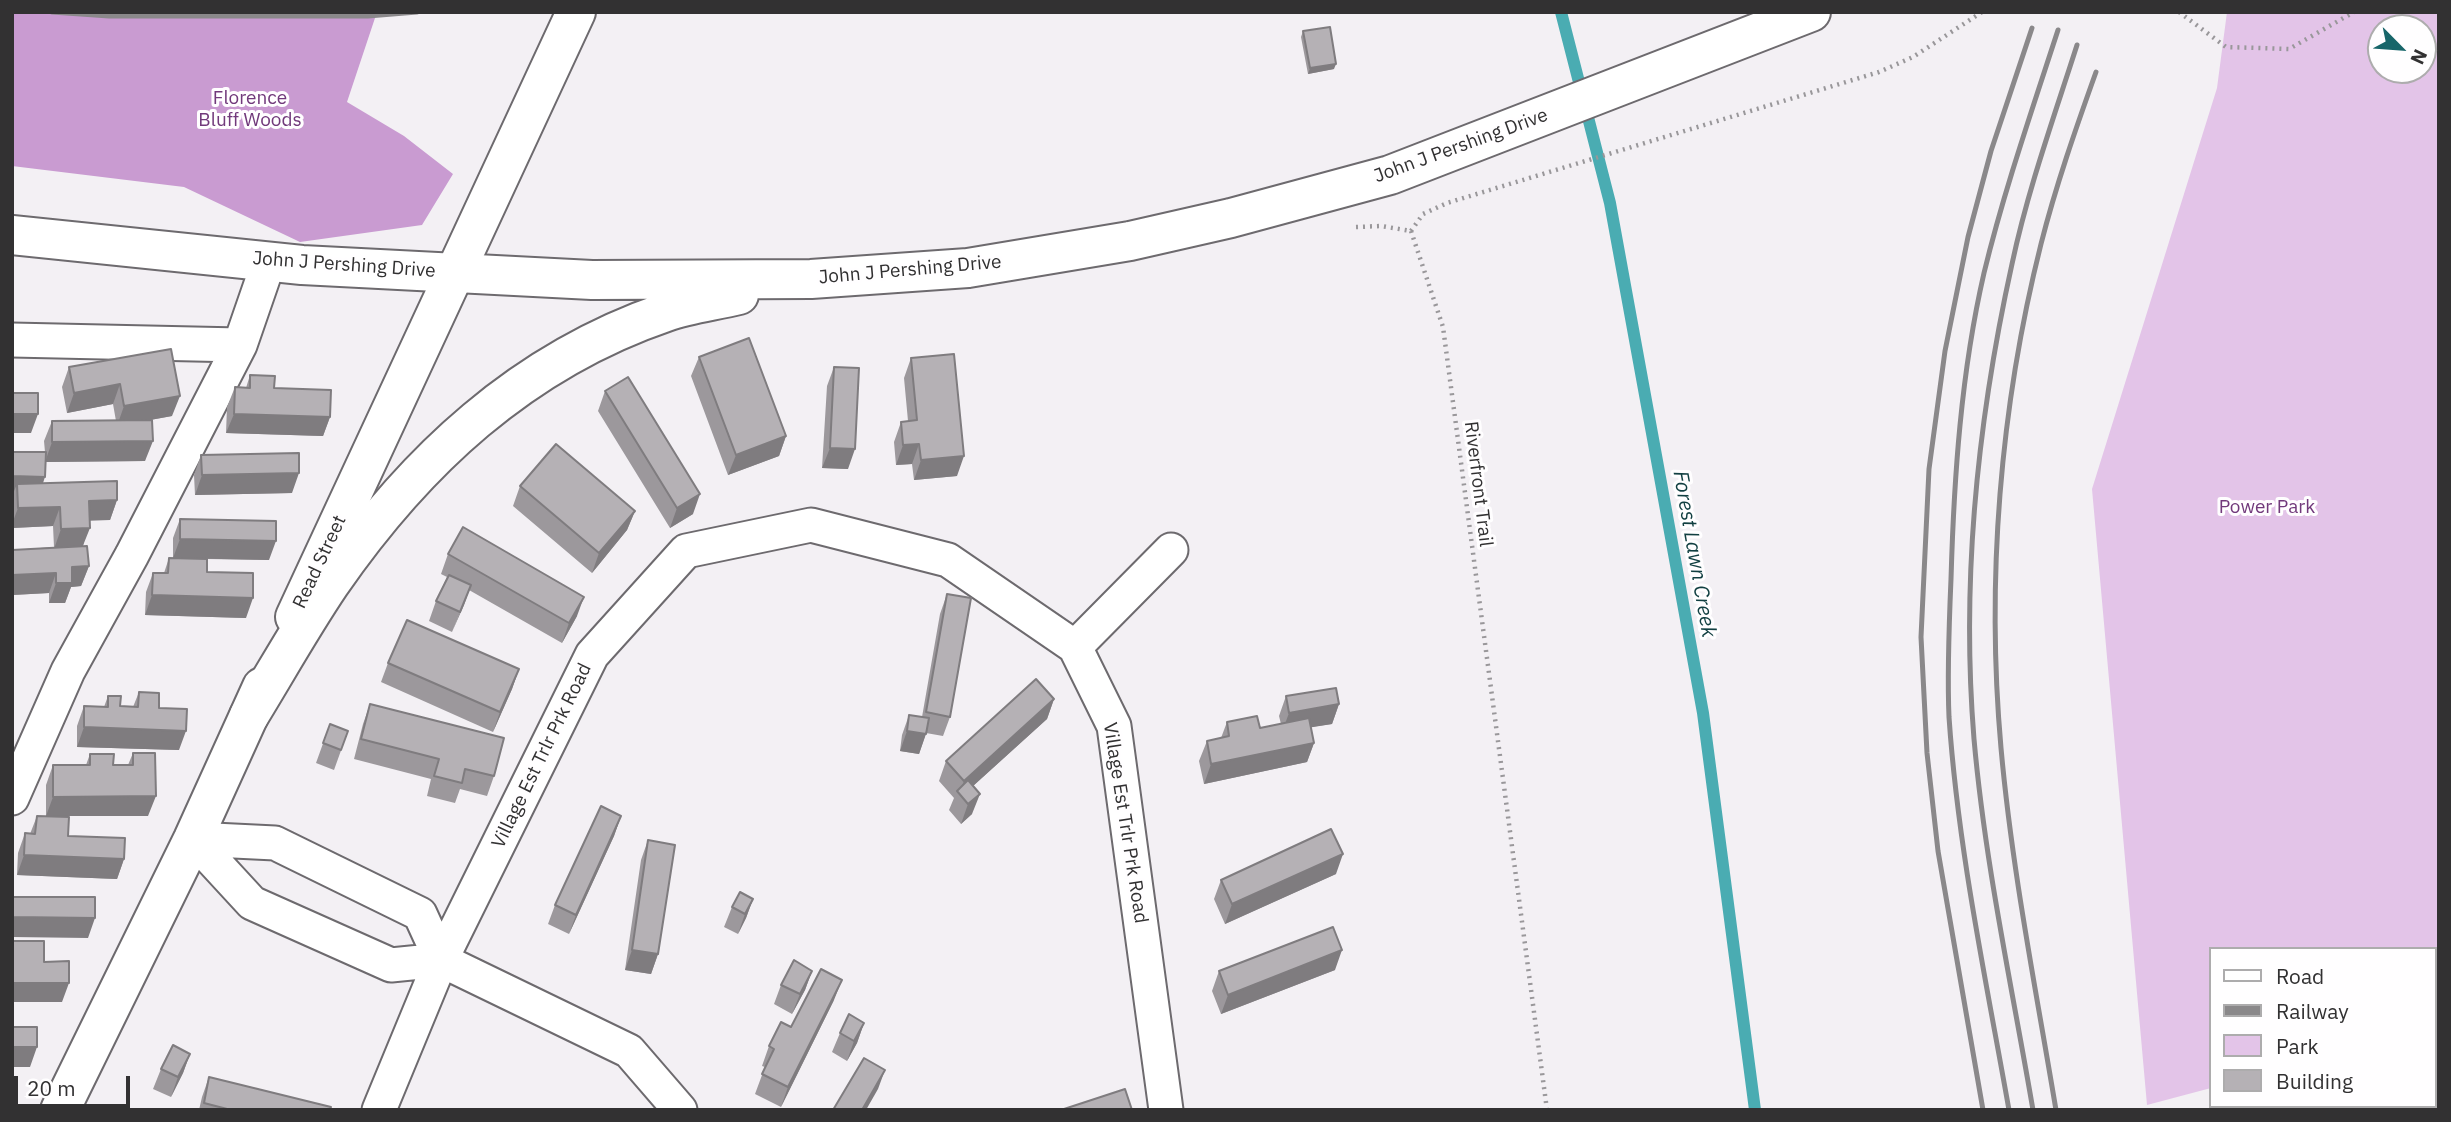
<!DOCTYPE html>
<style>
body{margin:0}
#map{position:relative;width:2451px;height:1122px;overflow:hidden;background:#f3f0f4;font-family:"IBM Plex Sans",sans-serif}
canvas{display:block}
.frame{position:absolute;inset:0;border:14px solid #323132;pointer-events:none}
.legend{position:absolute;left:2209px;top:947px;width:228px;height:161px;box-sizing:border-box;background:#fffeff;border:2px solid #adacad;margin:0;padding:9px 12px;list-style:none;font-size:21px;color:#323132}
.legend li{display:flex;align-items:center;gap:14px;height:35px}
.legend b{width:35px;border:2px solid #adacad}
.north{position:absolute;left:2367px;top:14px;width:70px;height:70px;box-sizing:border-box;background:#fffeff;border:2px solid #adacad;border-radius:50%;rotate:115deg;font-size:19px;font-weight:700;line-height:28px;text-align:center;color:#323132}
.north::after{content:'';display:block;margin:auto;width:24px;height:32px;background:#18666a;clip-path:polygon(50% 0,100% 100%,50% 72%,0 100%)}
.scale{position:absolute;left:14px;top:1076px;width:116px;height:32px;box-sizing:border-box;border:4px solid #323132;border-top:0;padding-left:9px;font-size:21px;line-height:24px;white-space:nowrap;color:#323132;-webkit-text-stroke:5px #fffeff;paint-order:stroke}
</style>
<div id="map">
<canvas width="2451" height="1122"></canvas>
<div class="frame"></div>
<ul class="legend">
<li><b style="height:9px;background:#fff"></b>Road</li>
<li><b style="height:9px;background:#8a888a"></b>Railway</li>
<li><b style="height:19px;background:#e3c4e8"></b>Park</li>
<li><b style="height:19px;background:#b5b1b5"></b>Building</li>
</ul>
<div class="north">N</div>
<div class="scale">20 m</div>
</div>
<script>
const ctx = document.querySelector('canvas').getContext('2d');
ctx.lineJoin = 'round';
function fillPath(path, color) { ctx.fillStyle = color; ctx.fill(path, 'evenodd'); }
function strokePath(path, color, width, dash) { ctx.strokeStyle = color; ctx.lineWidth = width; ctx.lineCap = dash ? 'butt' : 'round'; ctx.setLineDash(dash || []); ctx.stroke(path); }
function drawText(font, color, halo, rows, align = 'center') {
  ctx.font = font + ' "IBM Plex Sans",sans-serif'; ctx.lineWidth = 6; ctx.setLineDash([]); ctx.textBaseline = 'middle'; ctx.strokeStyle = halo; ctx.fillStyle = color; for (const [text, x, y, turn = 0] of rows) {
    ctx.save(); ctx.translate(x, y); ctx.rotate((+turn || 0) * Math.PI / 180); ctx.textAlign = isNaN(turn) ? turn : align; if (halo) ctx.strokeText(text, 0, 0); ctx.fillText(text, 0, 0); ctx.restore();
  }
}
fillPath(new Path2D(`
 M2227 12H2439V1031L2435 1032V949H2211V1088L2147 1105 2092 489 2217 88ZM2381 28H2423V70H2381Z`), '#e3c4e8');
fillPath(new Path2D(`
 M12 12H377L347 102 404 136 453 174 422 225 300 242 184 187 12 166Z`), '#c99bd1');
strokePath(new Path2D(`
 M1561 12 1610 203 1703 713 1755 1110`), '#4aacb2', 12);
const minor = new Path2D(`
 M12 340 240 345 132 555 68 671 12 798
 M240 345 269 261
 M1075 647 1171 550
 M193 839 252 903 391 965 441 960 629 1051 680 1110
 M193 839 275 843 420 914 441 960
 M379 1110 441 960 592 655 686 551 811 525 948 560 1075 647 1114 726 1166 1110`);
const tertiary = new Path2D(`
 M295 617 576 12
 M60 1110 193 839 262 687`);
const secondary = new Path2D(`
 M12 235 302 265 592 280 811 279 968 268 1130 241 1231 218 1390 175 1811 12
 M249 716C276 672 301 627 330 584 415 461 522 361 666 312 689 304 715 301 739 295`);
strokePath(minor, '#6d6a6e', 37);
strokePath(tertiary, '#6d6a6e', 42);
strokePath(secondary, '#6d6a6e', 42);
strokePath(new Path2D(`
 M2179 12 2226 47 2289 49 2354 12
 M1356 227 1381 226 1411 231
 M1411 231 1443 327 1547 1110
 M1411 231 1423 214 1447 203 1879 72 1913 57 1982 12`), '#99979a', 4.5, [2, 5]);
strokePath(minor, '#fff', 33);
strokePath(tertiary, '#fff', 38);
strokePath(secondary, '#fff', 38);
strokePath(new Path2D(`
 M52 12 109 16H368L417 12
 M1983 1110 1938 851 1927 753 1921 637 1929 469 1945 351 1968 237 1991 151 2032 28
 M2009 1110C1986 980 1958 849 1949 717 1947 672 1949 625 1951 579 1954 477 1961 373 1984 273 2004 191 2032 110 2058 30
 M2033 1110C2012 987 1985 864 1974 739 1961 581 1978 418 2012 264 2028 189 2054 117 2077 45
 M2056 1110C2036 990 2012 870 2001 748 1986 580 2000 407 2041 244 2056 185 2076 128 2096 72`), '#8a888a', 5);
fillPath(new Path2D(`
 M1303 31 1334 69 1308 74 1301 37Z
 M171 349 172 416 150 420 145 461 45 462 43 484 117 500 110 520H89L83 546 89 566 81 586 71 587 65 603H49V593L12 595V550L54 547 53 526 12 528V452H45L44 441 52 421H116L113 404 67 413 62 387 69 367Z
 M699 357 786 436 779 456 728 475 691 376Z
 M911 358 957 476 914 480 912 464 896 465 894 442 901 422 908 421 904 378Z
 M834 367 848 469 822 468 827 386Z
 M250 375 330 417 323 436 226 433 227 407 235 387 246 388Z
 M605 391 693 514 670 528 598 411Z
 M201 455 292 493 195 495 194 475Z
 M520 486 635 511 627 530 592 573 513 506Z
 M180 519 269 560 207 559V572L246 618 145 615 146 592 153 573H164L169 558H173V538Z
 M448 554 577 616 562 643 469 590 452 632 429 621 436 601 447 577 441 574Z
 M947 594 950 717 943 736 926 733 919 754 900 751 902 735 909 715 922 717 940 614Z
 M388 663 519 669 512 689 493 732 381 682Z
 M139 692 159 708 179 750 77 747V726L84 706 104 707 108 696 120 706 133 707Z
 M1286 696 1339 704 1332 724 1311 727 1314 743 1307 762 1204 784 1199 761 1207 741 1221 738 1227 722 1260 728 1281 724 1279 716Z
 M1054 699 1047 719 973 786 972 814 961 824 949 810 954 798 939 781 946 761Z
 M370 704 494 776 487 796 460 789 455 803 427 796 431 779 354 759 363 724Z
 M330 724 348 731 334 770 316 763Z
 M133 753 148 816H46V785L53 765H86L90 754 113 765H128Z
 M37 816 68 836 124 859 117 879 17 875 18 853 25 833 30 834Z
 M621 816 614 836 569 934 548 924 555 905Z
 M648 840 658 954 651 974 625 970 641 860Z
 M1336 874 1225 924 1214 899 1221 880Z
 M753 899 746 918 738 934 724 927 732 907Z
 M1335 970 1221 1014 1212 991 1219 971Z
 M812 971 805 990 792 1014 774 1004 781 985Z
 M834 1000 781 1107 755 1094 765 1067 762 1066 769 1046 791 1027Z
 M864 1023 857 1043 847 1061 832 1052 840 1033Z
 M190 1054 183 1073 171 1097 153 1089 161 1069Z
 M209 1077 330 1110H199L202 1097Z`), '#9c989c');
fillPath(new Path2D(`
 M1336 64 1334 69 1308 74 1310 68Z
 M120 384 113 404 67 413 74 393Z
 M180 396 172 416 117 426 124 406Z
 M12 414H38L31 433H12Z
 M234 414 330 417 323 436 226 433Z
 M786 436 779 456 728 475 736 455Z
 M153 441 145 461 45 462 52 442Z
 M919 444 912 464 896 465 903 445Z
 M830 448 855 449 848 469 822 468Z
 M964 456 957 476 914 480 921 460Z
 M299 473 292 493 195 495 202 475Z
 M12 476 45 477 38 497 17 484 12 496Z
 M700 494 693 514 670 528 677 508Z
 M117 500 110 520 82 521 89 501Z
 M60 507 53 526 12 528V524L18 508Z
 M635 511 627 530 592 573 599 553Z
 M90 528 82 548 54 549 61 529Z
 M180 539 276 541 269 560 173 558Z
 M89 566 81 586 71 587 65 603H49L56 583 72 567Z
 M56 573 49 593 12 595V575Z
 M471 585 464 605 452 632 460 612Z
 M152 595 253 598 246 618 145 615Z
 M584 597 577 616 562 643 569 623Z
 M519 669 512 689 493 732 500 712Z
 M1054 699 1047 719 962 796 959 794 964 781Z
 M1339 704 1332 724 1282 732 1289 713Z
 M84 727 186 731 179 750 77 747Z
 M907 731 926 734 919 754 900 751Z
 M1314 743 1307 762 1204 784 1211 764Z
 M980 794 972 814 961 824 968 804Z
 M156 796 148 816H46L53 797Z
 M621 816 614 836 569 934 576 915Z
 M1343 854 1336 874 1225 924 1232 904Z
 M24 855 124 859 117 879 17 875Z
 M753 899 746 918 738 934 745 914Z
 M12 917 95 918 88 938 12 937Z
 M632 950 658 954 651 974 625 970Z
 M1342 950 1335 970 1221 1014 1228 995Z
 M812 971 805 990 792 1014 800 994Z
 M842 980 834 1000 781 1107 788 1087Z
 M12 983H69L62 1002H12Z
 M864 1023 857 1043 847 1061 854 1041Z
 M12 1047H37L30 1067H12Z
 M190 1054 183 1073 171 1097 178 1077Z
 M885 1070 878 1089 866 1110H862Z`), '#7f7c7f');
const building = new Path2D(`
 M1330 27 1336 64 1310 68 1303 31Z
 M749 338 786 436 736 455 699 357Z
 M171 349 180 396 124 406 120 384 74 393 69 367Z
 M954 354 964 456 921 460 919 444 903 445 901 422 917 420 911 358Z
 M834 367 859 368 855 449 830 448Z
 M250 375 275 376 274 388 331 390 330 417 234 414 235 387 250 388Z
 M628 377 700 494 677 508 605 391Z
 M12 393H38V414H12Z
 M152 420 153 441 52 442V421Z
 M556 444 635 511 599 553 520 486Z
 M12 452H46L45 477 12 476Z
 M299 453V473L202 475 201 455Z
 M117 481V500L89 501 90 528 61 529 60 507 18 508 17 484Z
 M180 519 276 521V541L180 539Z
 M463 527 584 597 569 623 448 554Z
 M87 546 89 566 72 567V583H56V573L12 575V550Z
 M169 558 207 559V572L253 573V598L152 595 153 573H168Z
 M449 575 471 585 460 612 436 601Z
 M947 594 971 598 950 717 926 712Z
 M407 620 519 669 500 712 388 663Z
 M1036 679 1054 699 964 781 946 761Z
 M1336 688 1339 704 1289 713 1286 696Z
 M139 692 159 693V708L187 709 186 731 84 727V706L108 707V696H121L120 706 138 707Z
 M370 704 504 738 494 776 465 769 462 783 434 776 439 759 361 739Z
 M909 715 929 718 926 734 907 731Z
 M1257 716 1260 728 1309 718 1314 743 1211 764 1207 741 1229 736 1227 722Z
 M330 724 348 731 341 750 323 743Z
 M133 753H155L156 796 53 797V765H90V754H114L113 765H133Z
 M968 780 980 794 968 804 957 791Z
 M601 806 621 816 576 915 555 905Z
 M37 816 69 817 68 836 125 838 124 859 24 855 25 833 35 834Z
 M1331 829 1343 854 1232 904 1221 880Z
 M648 840 675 845 658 954 632 950Z
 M740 892 753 899 745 914 732 907Z
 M12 897H95V918L12 917Z
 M1333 927 1342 950 1228 995 1219 971Z
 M12 941H44V962L69 961V983H12Z
 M794 960 812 971 800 994 781 985Z
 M821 969 842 980 788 1087 762 1074 774 1049 769 1046 781 1022 791 1027Z
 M849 1014 864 1023 854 1041 840 1033Z
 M12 1027H37V1047H12Z
 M173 1045 190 1054 178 1077 161 1069Z
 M864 1058 885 1070 862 1110H833Z
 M209 1077 331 1107 330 1110H231L204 1103Z
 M1125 1089 1132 1110H1061Z`);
fillPath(building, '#b5b1b5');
strokePath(building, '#7f7c7f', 2);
drawText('19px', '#71397b', '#fffeff', [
 ["Florence",250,99],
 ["Bluff Woods",250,121],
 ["Power Park",2267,508]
]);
drawText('19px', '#323132', '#fffeff', [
 ["John J Pershing Drive",1461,146,-20],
 ["John J Pershing Drive",344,265,4],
 ["John J Pershing Drive",910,270,-5],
 ["Riverfront Trail",1478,484,83],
 ["Read Street",320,562,-65],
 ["Village Est Trlr Prk Road",542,756,-64],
 ["Village Est Trlr Prk Road",1125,823,81]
]);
drawText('italic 21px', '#113f41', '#fffeff', [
 ["Forest Lawn Creek",1694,554,80]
]);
</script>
